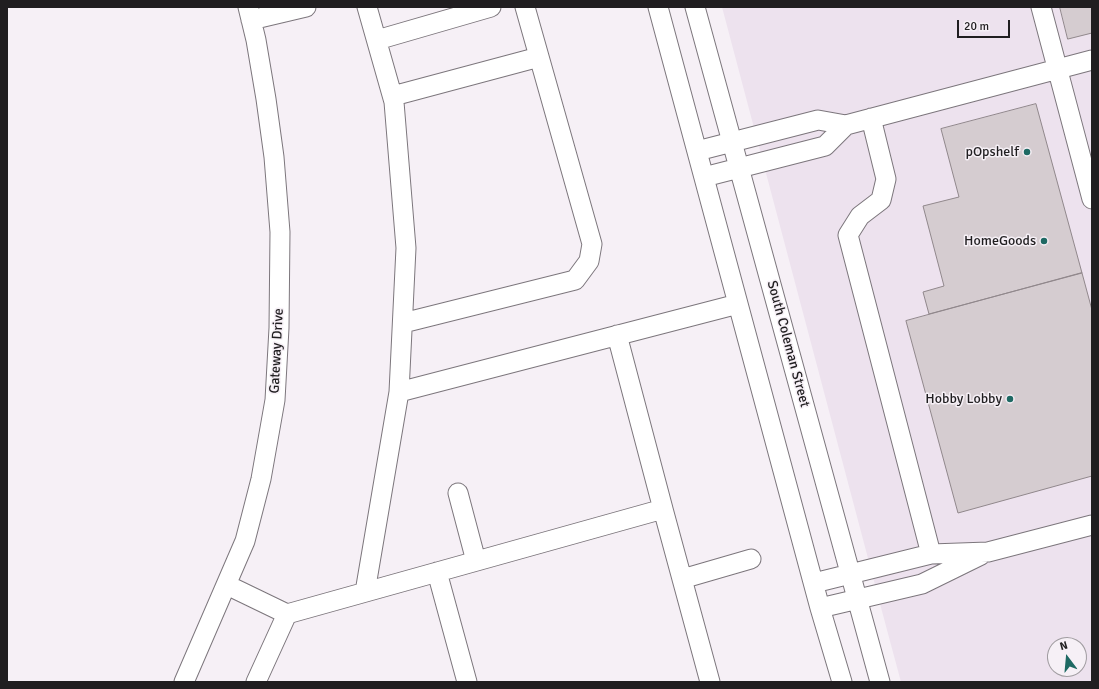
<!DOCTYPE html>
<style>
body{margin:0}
#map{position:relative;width:1099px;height:689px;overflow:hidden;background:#f6f0f6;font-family:Signika,sans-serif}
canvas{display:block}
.frame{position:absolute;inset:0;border:8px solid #201e20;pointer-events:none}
.north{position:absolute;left:1047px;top:637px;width:40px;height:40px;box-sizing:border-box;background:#f6f0f6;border:1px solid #a09ca0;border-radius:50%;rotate:344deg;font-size:11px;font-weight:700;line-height:16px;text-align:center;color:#201e20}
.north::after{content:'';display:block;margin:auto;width:14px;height:18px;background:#1e6963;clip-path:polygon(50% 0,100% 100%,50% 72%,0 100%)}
.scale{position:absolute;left:957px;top:20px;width:53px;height:18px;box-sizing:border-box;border:2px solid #201e20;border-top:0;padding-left:5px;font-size:12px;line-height:14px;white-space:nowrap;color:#201e20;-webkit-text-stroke:3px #f6f0f6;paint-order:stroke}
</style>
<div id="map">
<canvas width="1099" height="689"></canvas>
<div class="frame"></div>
<div class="north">N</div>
<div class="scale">20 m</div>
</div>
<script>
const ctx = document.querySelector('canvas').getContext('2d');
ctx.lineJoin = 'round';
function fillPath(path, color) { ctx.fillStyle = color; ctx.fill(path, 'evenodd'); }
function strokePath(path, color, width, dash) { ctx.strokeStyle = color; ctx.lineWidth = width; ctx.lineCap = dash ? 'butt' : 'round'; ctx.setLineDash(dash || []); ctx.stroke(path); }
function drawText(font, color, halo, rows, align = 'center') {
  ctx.font = font + ' Signika,sans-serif'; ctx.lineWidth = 3; ctx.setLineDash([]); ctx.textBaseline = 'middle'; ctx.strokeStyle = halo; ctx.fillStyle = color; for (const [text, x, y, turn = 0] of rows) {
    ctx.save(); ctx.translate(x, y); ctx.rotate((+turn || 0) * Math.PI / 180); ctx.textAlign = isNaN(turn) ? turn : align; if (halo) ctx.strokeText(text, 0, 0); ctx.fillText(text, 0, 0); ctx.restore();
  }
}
fillPath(new Path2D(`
 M722 7H1092V682H901L887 630ZM1055 645H1079V669H1055Z`), '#ede2ee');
const building = new Path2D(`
 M1060 7H1092V33L1068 39Z
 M1036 104 1082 273 929 314 923 292 944 286 923 206 959 197 941 129Z
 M1082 273 1092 310V476L958 513 906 321Z`);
fillPath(building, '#d5ccd0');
strokePath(building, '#91888c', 1);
const minor = new Path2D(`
 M658 7 820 608 842 682
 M695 7 880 682
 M1041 7 1092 199
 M251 20 306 7
 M377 40 491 7
 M393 96 539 57
 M871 118 886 179 881 200 860 216 848 235 931 554
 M697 151 818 120 846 125 1092 60
 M704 177 825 146 846 125
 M403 323 575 280 589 261 592 244 525 7
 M617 335 663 509
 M399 392 738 304
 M458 493 476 561
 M437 572 467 682
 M682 579 751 559
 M814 583 931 554 988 552 1092 525
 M227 585 287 614 663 509 710 682
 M365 592 399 392 406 248 394 102 367 7
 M820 608 922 584 981 555
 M184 682 245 541 261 479 275 400 279 328 280 232 274 157 266 99 256 40 248 7
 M256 682 287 614`);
strokePath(minor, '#7c767c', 21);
strokePath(minor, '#fff', 19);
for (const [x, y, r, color] of [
 [1027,152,4,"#1e6963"],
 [1044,241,4,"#1e6963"],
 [1010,399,4,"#1e6963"]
]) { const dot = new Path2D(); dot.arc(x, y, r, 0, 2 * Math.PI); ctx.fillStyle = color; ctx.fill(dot); strokePath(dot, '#f6f0f6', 1.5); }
drawText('14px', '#201e20', '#f6f0f6', [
 ["pOpshelf",1019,152],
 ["HomeGoods",1036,241],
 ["Hobby Lobby",1002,399]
], 'right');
drawText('14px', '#201e20', '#f6f0f6', [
 ["South Coleman Street",788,344,75],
 ["Gateway Drive",277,351,-87]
]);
</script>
